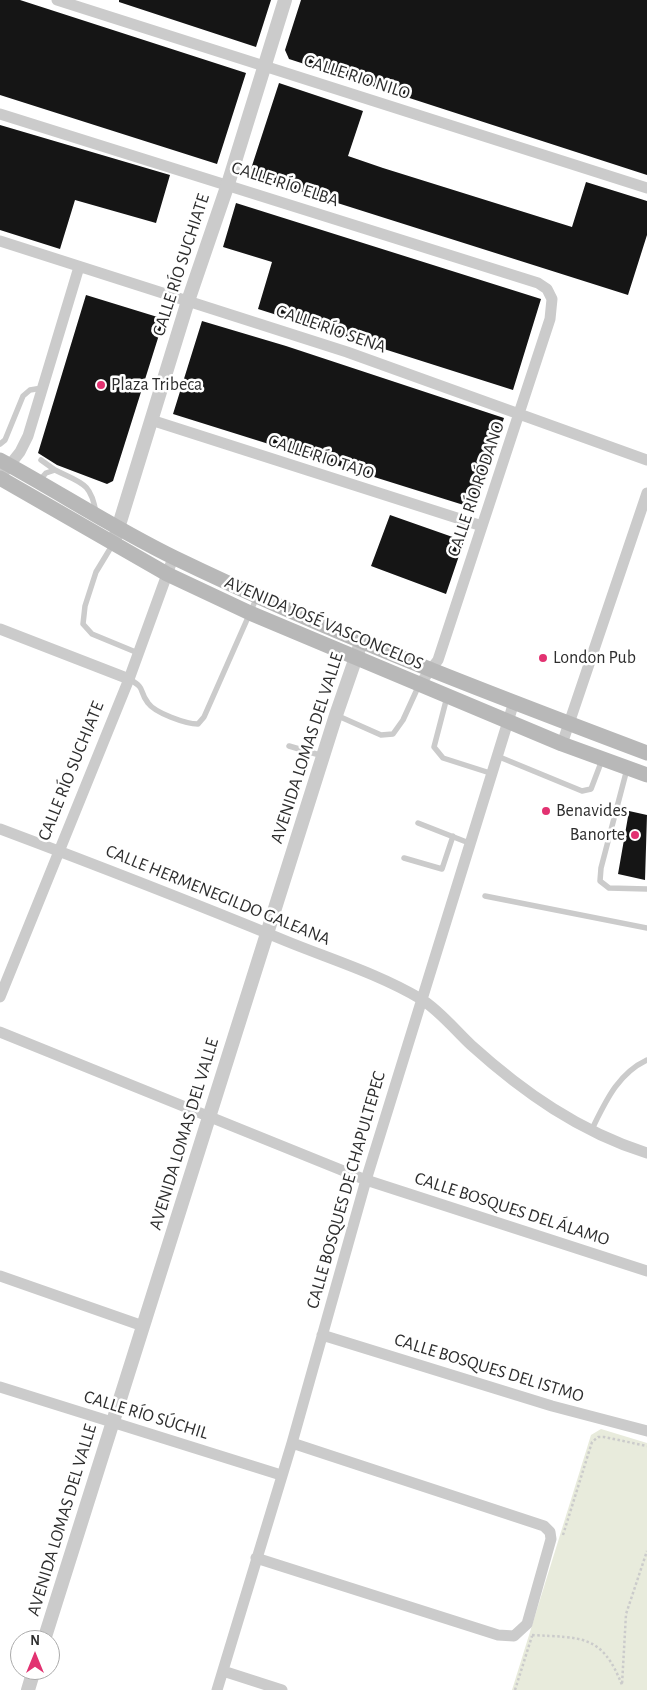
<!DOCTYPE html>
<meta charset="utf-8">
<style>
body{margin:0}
#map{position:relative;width:647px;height:1690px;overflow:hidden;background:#fff;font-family:"Alegreya Sans",sans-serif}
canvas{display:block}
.north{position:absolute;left:10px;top:1630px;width:50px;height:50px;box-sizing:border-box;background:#fff;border:1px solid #ababab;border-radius:50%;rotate:0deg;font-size:14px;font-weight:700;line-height:20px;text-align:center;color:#2e2e2e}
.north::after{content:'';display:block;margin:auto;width:18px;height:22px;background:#e23271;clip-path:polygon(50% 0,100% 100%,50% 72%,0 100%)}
</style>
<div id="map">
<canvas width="647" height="1690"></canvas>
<div class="north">N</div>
</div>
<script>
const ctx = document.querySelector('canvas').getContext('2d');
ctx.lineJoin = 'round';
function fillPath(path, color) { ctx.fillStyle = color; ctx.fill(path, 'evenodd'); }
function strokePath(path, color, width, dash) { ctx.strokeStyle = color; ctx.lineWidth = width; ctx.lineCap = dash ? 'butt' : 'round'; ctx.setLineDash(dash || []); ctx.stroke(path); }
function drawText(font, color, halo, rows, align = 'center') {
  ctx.font = font + ' "Alegreya Sans",sans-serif'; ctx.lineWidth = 5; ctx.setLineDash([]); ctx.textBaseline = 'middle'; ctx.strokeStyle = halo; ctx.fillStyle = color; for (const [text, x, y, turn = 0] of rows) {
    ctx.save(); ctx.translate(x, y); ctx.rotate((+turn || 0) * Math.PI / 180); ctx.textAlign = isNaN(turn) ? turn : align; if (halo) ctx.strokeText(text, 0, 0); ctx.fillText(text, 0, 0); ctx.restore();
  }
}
fillPath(new Path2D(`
 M601 1429 647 1443V1690H512L591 1435Z`), '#e8ebdc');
fillPath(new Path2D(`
 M0 0H20L246 73 217 164 0 95Z
 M119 0H271L256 47 119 2Z
 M301 0H647V175L289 59 285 50Z
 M279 83 363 111 348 156 383 168 572 227 586 182 647 201V235L628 295 249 175Z
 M0 125 170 175 156 223 75 200 60 249 0 230Z
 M236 203 541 299 513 390 258 309 272 262 223 247Z
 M86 295 164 319 113 481 107 484 57 465 38 453Z
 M202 321 286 346 504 418 475 505 470 507 173 414Z
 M390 515 464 541 446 594 371 566Z
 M629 811 647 815 645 880 618 874Z`), '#151515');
strokePath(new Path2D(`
 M563 1535 592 1442 598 1437H604L647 1446
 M532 1635C582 1638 602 1634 622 1685L626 1614 647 1551
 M515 1690 532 1636`), '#cbcbcb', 2.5, [2.5, 2.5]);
strokePath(new Path2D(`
 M0 444 5 440 23 396 30 390 42 388
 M41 460 55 470
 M38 482 46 473 55 470C81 483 91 482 96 513
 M113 544 96 572 85 606 83 624 92 634 138 653
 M129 679C147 689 138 690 148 703 155 713 186 724 198 724L204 717 257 597
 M447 697 434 747 443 758 490 773
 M336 715 381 735 393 734 403 720 419 685
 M289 746 323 756
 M497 756 582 791 591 789 602 760
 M627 769 601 868 600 881 609 888 647 889
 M418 823 469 843
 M404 858 442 869 453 836
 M485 896 647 928
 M591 1131C605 1103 617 1074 647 1060`), '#cbcbcb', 5.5);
strokePath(new Path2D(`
 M57 0 647 188
 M0 114 538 283 547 289 552 299 550 319 438 660 419 685
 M0 241 347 352 647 460
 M151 420 482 526
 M5 471 20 452 28 436 79 267
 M0 629 129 679
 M562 744 647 493
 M0 829C96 865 191 902 286 941 330 959 379 974 421 999 440 1011 455 1030 471 1045 523 1092 580 1132 647 1153
 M0 997 129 679 173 558
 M0 1032 366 1180 647 1271
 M0 1276 143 1326
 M322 1335 552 1406 647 1431
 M0 1387 281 1475
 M256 1558 498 1635 514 1636 527 1624 551 1539 550 1532 544 1526 292 1443
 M223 1671 282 1690
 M217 1690 292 1443 366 1180 514 702`), '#cbcbcb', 11);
strokePath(new Path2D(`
 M115 538 188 301 228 184 285 0
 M44 1640 336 715 362 640
 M28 1690 34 1670`), '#cbcbcb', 14);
strokePath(new Path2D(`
 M0 460C59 492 115 529 175 558 328 632 488 693 647 753
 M0 478 167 574 250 613 562 744 647 775`), '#b8b8b8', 15);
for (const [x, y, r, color] of [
 [101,385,5,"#e23271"],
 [543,658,5,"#e23271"],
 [546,811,5,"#e23271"],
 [635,835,5,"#e23271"]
]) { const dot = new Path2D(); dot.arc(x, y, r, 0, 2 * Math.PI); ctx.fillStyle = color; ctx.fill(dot); strokePath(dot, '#fff', 2); }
drawText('18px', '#2e2e2e', '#fff', [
 ["CALLE RIO NILO",357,77,18],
 ["CALLE RÍO ELBA",285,184,18],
 ["CALLE RÍO SUCHIATE",181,265,-72],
 ["CALLE RÍO SENA",331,329,19],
 ["CALLE RÍO TAJO",321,457,18],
 ["CALLE RÍO RÓDANO",476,489,-71],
 ["AVENIDA JOSÉ VASCONCELOS",324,623,23],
 ["AVENIDA LOMAS DEL VALLE",307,748,-72],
 ["CALLE RÍO SUCHIATE",71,771,-68],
 ["CALLE HERMENEGILDO GALEANA",218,895,22],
 ["AVENIDA LOMAS DEL VALLE",184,1134,-73],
 ["CALLE BOSQUES DE CHAPULTEPEC",346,1190,-74],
 ["CALLE BOSQUES DEL ÁLAMO",512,1209,18],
 ["CALLE BOSQUES DEL ISTMO",489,1368,17],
 ["CALLE RÍO SÚCHIL",146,1415,17],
 ["AVENIDA LOMAS DEL VALLE",62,1520,-73]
]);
drawText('18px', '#2e2e2e', '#fff', [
 ["Plaza Tribeca",111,385],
 ["London Pub",553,658],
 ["Benavides",556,811],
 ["Banorte",625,835,"right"]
], 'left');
</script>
